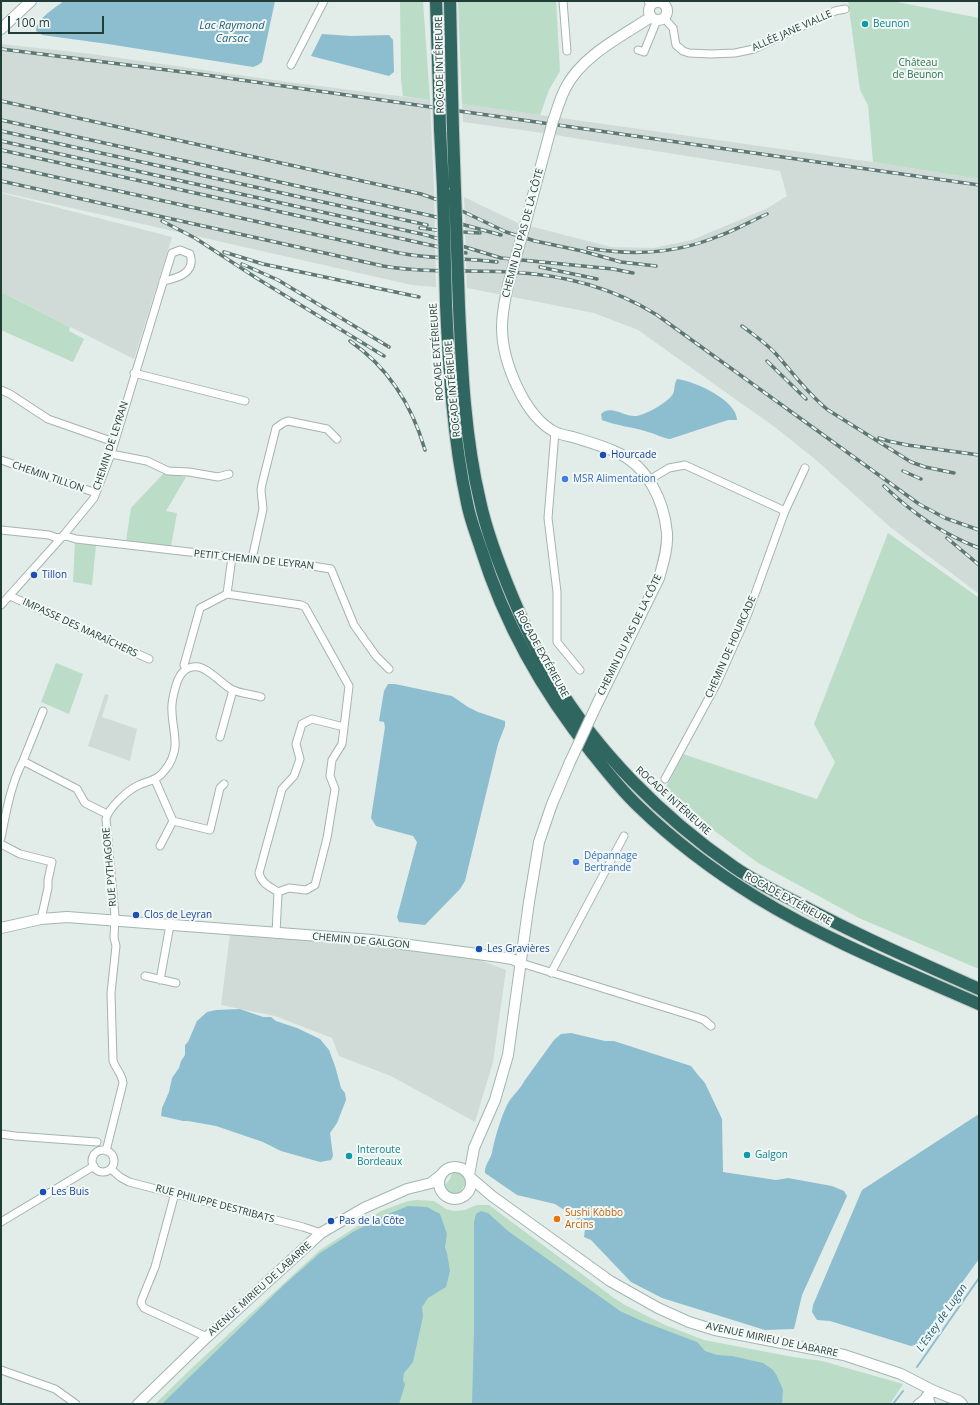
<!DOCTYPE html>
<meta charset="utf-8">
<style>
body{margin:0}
#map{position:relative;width:980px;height:1405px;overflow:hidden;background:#e2ece8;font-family:"Open Sans",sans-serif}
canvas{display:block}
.frame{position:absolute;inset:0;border:2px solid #223c37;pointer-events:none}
.scale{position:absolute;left:8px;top:16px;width:96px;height:18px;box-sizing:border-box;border:2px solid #223c37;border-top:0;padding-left:5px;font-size:12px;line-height:14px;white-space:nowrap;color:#223c37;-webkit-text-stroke:3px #f2f8f6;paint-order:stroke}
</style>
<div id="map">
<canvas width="980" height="1405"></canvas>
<div class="frame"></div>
<div class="scale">100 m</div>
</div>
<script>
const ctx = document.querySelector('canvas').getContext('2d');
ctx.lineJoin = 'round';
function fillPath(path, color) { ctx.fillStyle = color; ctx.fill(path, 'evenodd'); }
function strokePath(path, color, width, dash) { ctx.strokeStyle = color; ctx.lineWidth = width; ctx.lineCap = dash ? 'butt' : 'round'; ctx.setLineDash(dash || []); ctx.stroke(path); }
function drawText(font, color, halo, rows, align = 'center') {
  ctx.font = font + ' "Open Sans",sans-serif'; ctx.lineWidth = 4; ctx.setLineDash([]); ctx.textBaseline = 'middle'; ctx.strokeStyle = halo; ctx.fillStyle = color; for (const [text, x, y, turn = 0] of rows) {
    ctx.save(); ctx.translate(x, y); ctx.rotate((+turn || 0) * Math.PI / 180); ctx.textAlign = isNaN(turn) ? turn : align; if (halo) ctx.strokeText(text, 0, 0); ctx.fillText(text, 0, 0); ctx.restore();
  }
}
fillPath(new Path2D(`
 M1 44 92 54 288 82 430 100 434 188 436 287 412 285 1 192Z
 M462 104 873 162 979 179V594L890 527 816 460 776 428 638 330 594 313 467 288 464 197 518 223 611 247 653 248 692 240 768 208 787 196 780 171 543 133 463 122Z
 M1 193 172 237 134 359 1 292Z
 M105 694 109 695 102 717 137 729 130 761 88 746Z
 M230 934 397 947 472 957 506 970 493 1062 475 1122 391 1076 339 1056 332 1038 275 1016 221 1005Z`), '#d0dbd7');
fillPath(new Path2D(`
 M400 1H423L430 100 403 96 401 79Z
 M458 1H556L560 71 549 90 540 115 462 104Z
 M848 1H892L979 18V179L873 162 868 105 860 90Z
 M1 292 70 327 69 331 84 339 73 362 1 330Z
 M164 473 186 477 166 511 177 513 171 546 126 541 131 508Z
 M888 533 979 598V969L859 918 758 863 663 793 683 754 817 799 835 762 814 724Z
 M75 542 96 545 92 585 73 582Z
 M56 663 83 674 69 714 41 702Z
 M456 1172C462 1174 465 1178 465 1184L460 1192C453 1195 447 1192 445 1185L450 1179 452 1173Z
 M417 1200 434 1201 446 1209 454 1211 465 1210 477 1205H489L614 1298 625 1305 665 1325 704 1340 793 1357 822 1361 903 1384 890 1404H155L195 1365 320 1250 381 1211 408 1201Z`), '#bbdcc7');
fillPath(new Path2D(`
 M64 1H275L262 62 258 65 253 67 108 44 42 35 36 31C37 18 55 8 64 1Z
 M322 34 351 36 389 35 393 40 394 72 389 76 311 56Z
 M677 379C694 381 737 400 737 420H728L670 439C662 438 656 434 648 432 633 427 617 426 602 420L601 414C611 404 624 417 636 416 646 415 668 402 673 394 675 389 674 384 677 379Z
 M388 684H395L452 696 468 707 478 712 505 721V726L498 744 465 881 460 889 425 925 399 922 397 917 417 842 413 836 376 826 371 818 385 727 384 722 379 721 384 691Z
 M240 1009 263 1017H271L276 1021 297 1028 320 1039 329 1050 335 1066 341 1088 345 1093 346 1100 337 1123 330 1133 333 1156 331 1160 320 1162 281 1151 263 1142 216 1126 188 1121H183L161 1116 162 1108 169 1092 172 1078 179 1068 181 1061 185 1055V1045L188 1042 197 1021 207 1012 216 1010Z
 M571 1033 605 1041H614L691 1066 698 1075 705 1083 722 1119 723 1172 776 1180 788 1178 832 1186 844 1191 847 1196 802 1295 794 1329 765 1330 662 1298 631 1282 591 1240 584 1237 585 1229 581 1221 555 1204 517 1195 485 1173C484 1166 490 1160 492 1153 494 1140 503 1110 510 1100 515 1093 521 1088 525 1080L554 1040 561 1034Z
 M979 1114V1259L918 1344 911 1346 830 1321 817 1320 812 1312 813 1305 862 1190Z
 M408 1206 427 1207 440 1214 447 1234 445 1247 447 1253 450 1271 446 1287 428 1298 422 1307 423 1316 413 1362 404 1373 403 1380 405 1385 399 1404H162L284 1285 320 1253 353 1232 383 1216Z
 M481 1211 488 1213 508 1231 620 1311 644 1322 697 1342 705 1351 717 1355 732 1356 763 1363 773 1370 777 1376 783 1390 782 1404H472L474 1332V1222L476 1214Z`), '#8cbecf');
strokePath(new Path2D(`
 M917 1367 979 1278
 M893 1404 903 1391`), '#8cbecf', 2);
const street = new Path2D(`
 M563 1 567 51
 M648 1 652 5
 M664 18 673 28 676 45 683 51 689 53 711 54 735 53 754 49 835 11 845 9
 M638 50 644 52 657 20
 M291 65 324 1
 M134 373 245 401
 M1 390 10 394 48 419 114 442
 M555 432 548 518 557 592V642L580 670
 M111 454 147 461 168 471 189 472 218 477 229 474
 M1 460 96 493
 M649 480 669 468 685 465 785 511
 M1 530 49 535 57 538 66 536 76 539 312 566 331 569 354 625 376 656 389 669
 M252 559 263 509 261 490 262 484 276 428 283 423 288 421 327 429 337 439
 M227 594 301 605 305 607 349 686 342 744 332 760 330 776 335 789 327 838 315 885 306 890 289 888 278 892
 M10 596 149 659
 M1 605 62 537 94 498 111 454 167 269 172 253 180 250 190 254C196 273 178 278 163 281
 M186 669 184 665 200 608 227 594 232 557
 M43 711 23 761 77 789 85 803 107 814
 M220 737 233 690
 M665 779 717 683 747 616 785 511 805 468
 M155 780 173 821 210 830 220 788 224 784
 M1 838C6 812 11 784 23 761
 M1 844 20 854 52 862 48 880V888L41 919
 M160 846 173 821
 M276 934 278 892C269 886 262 884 259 873L282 789 294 776 300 759 296 744 302 724 312 719 344 727
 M521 963 696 1017 704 1020 711 1026
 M551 973 624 836
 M145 976 176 983
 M160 980 170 925
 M1 1134 15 1136 97 1142
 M92 1161a11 11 0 1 1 22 0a11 11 0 1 1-22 0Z
 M106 1151 123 1083C122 1074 116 1069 113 1061L111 993 116 946 114 938 115 916 106 819C109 807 128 790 139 785 150 780 158 780 165 770 170 764 174 755 175 747 176 735 172 723 172 711 171 702 176 680 182 673 186 668 193 666 199 667 209 669 222 684 231 689 240 694 252 694 261 697
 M111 1169 120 1177 129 1182 303 1227 321 1233
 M175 1193 155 1267 142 1299 141 1303 144 1308 207 1337
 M1 1222 94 1166
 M1 1370 55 1389 76 1404
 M917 1404 927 1396`);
const secondary = new Path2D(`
 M649 11a9 9 0 1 1 18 0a9 9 0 1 1-18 0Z
 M1 29 31 1
 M553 121C557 110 560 99 565 89 581 56 622 36 651 17
 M525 225 550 132
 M508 285C505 299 502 313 502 327 502 361 524 416 555 432 561 435 569 436 576 438 589 442 603 446 616 452 648 466 664 501 667 533 668 548 663 564 659 578L598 702
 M1 928 41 919 67 917 372 940 500 957 512 959 521 963
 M439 1183a16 16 0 1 1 32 0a16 16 0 1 1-32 0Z
 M469 1175 474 1148 495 1100 508 1055 529 902 539 842 552 804 570 762
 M471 1178 492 1196 610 1281 658 1308 689 1322 715 1330 844 1355 901 1374 934 1391 959 1401 962 1404
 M138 1404 207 1337 321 1233 364 1208 407 1189 431 1183 441 1175
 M930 1404 927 1396 934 1391`);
const highway = new Path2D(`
 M436 1 439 91
 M450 1 452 93
 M440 129 443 188
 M453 131 455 191
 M446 304C449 371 453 438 467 503 470 519 476 534 481 549 505 625 542 691 592 753 607 772 621 790 639 807 674 841 714 871 756 897 826 940 904 971 979 1004
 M459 307C462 372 465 438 480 501 487 534 500 567 513 598 524 625 537 651 552 677 597 752 662 817 734 867 753 880 774 891 794 901 854 934 917 961 979 989`);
strokePath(street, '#a5b4af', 9);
strokePath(secondary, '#a0b7b1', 12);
strokePath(highway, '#c1c8c7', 14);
strokePath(street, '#fff', 7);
strokePath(secondary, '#fff', 10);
strokePath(highway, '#2f6760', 12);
const rail = new Path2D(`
 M1 49 199 74 979 185
 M1 101 421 194 441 201 506 232 535 241 582 251 621 262 656 266
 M1 120 432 216 501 235
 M1 131 427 225
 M1 141 426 235 501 258 613 269 633 273
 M1 150 466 253
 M1 165 399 253C431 259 464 258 497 262
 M1 181 383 266C424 273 466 270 508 272 560 274 612 287 657 315L919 504 945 518 979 530
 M162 221 195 238 258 279 384 356
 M420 228 445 231 480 233
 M588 248C632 256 678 253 719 236 736 230 751 221 767 214
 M224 252 263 264 419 297
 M242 264 278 280 389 347
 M540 267 597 279
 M742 326C754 335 766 343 776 354 793 373 808 394 828 410L911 462 925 467 954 473
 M350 341C389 368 412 405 425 450
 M767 361 806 399
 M879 438 888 441 907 445 979 455
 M903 471 921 479
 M884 486C912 513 942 534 979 548
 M947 538 979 565`);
strokePath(rail, '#5d7773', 3.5);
strokePath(rail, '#f2f8f6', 2, [6]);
const secondaryBridge = new Path2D(`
 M550 132 553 121
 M508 285 525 225
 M570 762 598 702`);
const highwayBridge = new Path2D(`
 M439 91 440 129
 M452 93 453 131
 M443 188 446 304
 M455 191 459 307`);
strokePath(secondaryBridge, '#a0b7b1', 12, []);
strokePath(highwayBridge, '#c1c8c7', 14, []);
strokePath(secondaryBridge, '#fff', 10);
strokePath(highwayBridge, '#2f6760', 12);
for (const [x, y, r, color] of [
 [865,24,4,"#0f9aa8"],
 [603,455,4,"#1a4fb4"],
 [565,479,4,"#3f7fe0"],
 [34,575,4,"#1a4fb4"],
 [576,862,4,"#3f7fe0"],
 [136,915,4,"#1a4fb4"],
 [479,949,4,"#1a4fb4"],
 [747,1155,4,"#0f9aa8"],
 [349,1156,4,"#0f9aa8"],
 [43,1192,4,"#1a4fb4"],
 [557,1219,4,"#e8710a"],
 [331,1221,4,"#1a4fb4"]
]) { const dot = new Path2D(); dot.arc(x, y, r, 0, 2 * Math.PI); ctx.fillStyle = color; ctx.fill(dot); strokePath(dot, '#f2f8f6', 1.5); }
drawText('10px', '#0d838f', '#f2f8f6', [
 ["Beunon",873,24],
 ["Interoute",357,1150],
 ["Bordeaux",357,1162],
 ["Galgon",755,1155]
], 'left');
drawText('10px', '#223c37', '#f2f8f6', [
 ["ALLÉE JANE VIALLE",792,31,-24],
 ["ROCADE INTÉRIEURE",440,65,-91],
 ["CHEMIN DU PAS DE LA CÔTE",523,233,-75],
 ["ROCADE EXTÉRIEURE",437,352,-94],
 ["ROCADE INTÉRIEURE",453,389,-95],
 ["CHEMIN DE LEYRAN",111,446,-72],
 ["CHEMIN TILLON",48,477,19],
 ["PETIT CHEMIN DE LEYRAN",254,560,6],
 ["IMPASSE DES MARAÎCHERS",80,628,25],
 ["CHEMIN DU PAS DE LA CÔTE",630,635,-64],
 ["CHEMIN DE HOURCADE",731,647,-66],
 ["ROCADE EXTÉRIEURE",542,654,61],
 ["ROCADE INTÉRIEURE",673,801,42],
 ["RUE PYTHAGORE",110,867,-95],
 ["ROCADE EXTÉRIEURE",788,899,29],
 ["CHEMIN DE GALGON",361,941,5],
 ["RUE PHILIPPE DESTRIBATS",215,1204,15],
 ["AVENUE MIRIEU DE LABARRE",260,1289,-42],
 ["AVENUE MIRIEU DE LABARRE",772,1340,12]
]);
drawText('10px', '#2e714e', '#f2f8f6', [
 ["Château",918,63],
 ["de Beunon",918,75]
]);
drawText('10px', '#164399', '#f2f8f6', [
 ["Hourcade",611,455],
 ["Tillon",42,575],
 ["Clos de Leyran",144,915],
 ["Les Gravières",487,949],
 ["Les Buis",51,1192],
 ["Pas de la Côte",339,1221]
], 'left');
drawText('10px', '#366cbe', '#f2f8f6', [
 ["MSR Alimentation",573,479],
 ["Dépannage",584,856],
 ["Bertrande",584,868]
], 'left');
drawText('10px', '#c56008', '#f2f8f6', [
 ["Sushi Kòbbo",565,1213],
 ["Arcins",565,1225]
], 'left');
drawText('italic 11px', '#1f5f76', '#f2f8f6', [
 ["Lac Raymond",232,26],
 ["Carsac",232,39],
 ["L'Estey de Lugan",942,1318,-55]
]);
</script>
